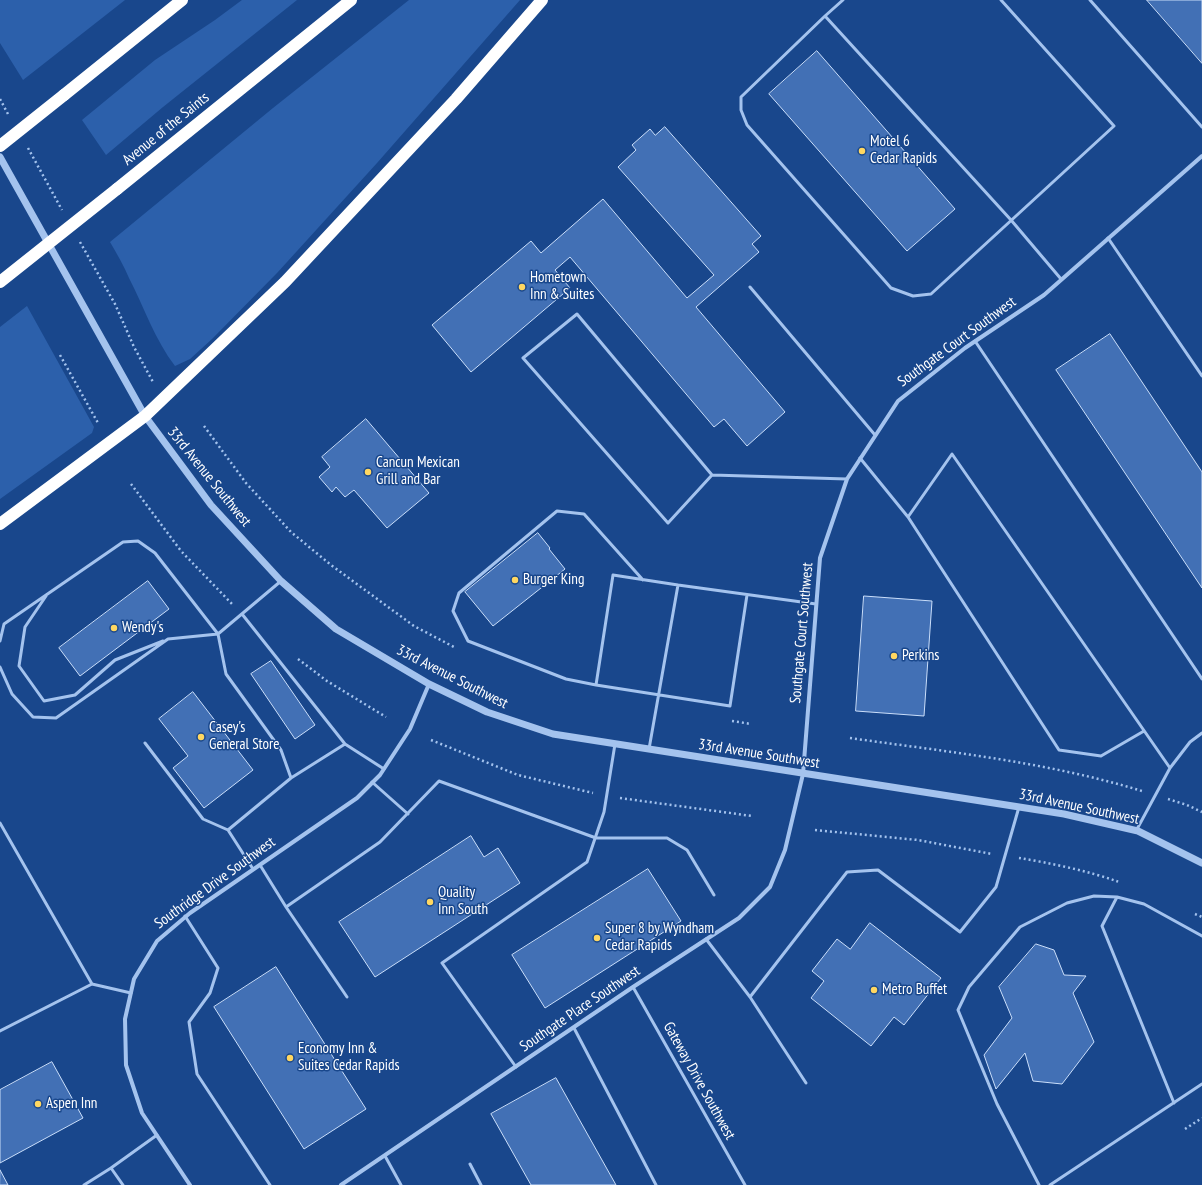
<!DOCTYPE html>
<style>
body{margin:0}
canvas{display:block;background:#19478c}
</style>
<canvas width="1202" height="1185"></canvas>
<script>
const ctx = document.querySelector('canvas').getContext('2d');
ctx.lineJoin = 'round';
function fillPath(path, color) { ctx.fillStyle = color; ctx.fill(path, 'evenodd'); }
function strokePath(path, color, width, dash) { ctx.strokeStyle = color; ctx.lineWidth = width; ctx.lineCap = dash ? 'butt' : 'round'; ctx.setLineDash(dash || []); ctx.stroke(path); }
function drawText(font, color, halo, rows, align = 'center') {
  ctx.font = font + ' "PT Sans Narrow",sans-serif'; ctx.lineWidth = 3; ctx.setLineDash([]); ctx.textBaseline = 'middle'; ctx.strokeStyle = halo; ctx.fillStyle = color; for (const [text, x, y, turn = 0] of rows) {
    ctx.save(); ctx.translate(x, y); ctx.rotate((+turn || 0) * Math.PI / 180); ctx.textAlign = isNaN(turn) ? turn : align; if (halo) ctx.strokeText(text, 0, 0); ctx.fillText(text, 0, 0); ctx.restore();
  }
}
fillPath(new Path2D(`
 M0 0H125L23 80 0 43Z
 M242 0H297L163 107 106 155 82 120 155 60 215 20Z
 M409 0H520L377 163 277 273 212 339 190 359 175 366C155 340 144 307 129 278 124 266 117 254 110 242L273 108Z
 M27 306 94 427 92 433 0 499V327Z`), '#2c60ab');
const building = new Path2D(`
 M1147 0H1202V63Z
 M817 51 955 209 907 251 769 94Z
 M665 127 761 236 752 244 759 252 696 307 785 412 747 446 724 419 714 427 570 257 555 270 570 288 471 372 432 325 531 241 541 253 603 199 687 298 714 275 618 167 636 150 632 145 650 129 655 135Z
 M1110 334 1202 472V588L1056 370Z
 M366 419 429 493 387 528 354 490 345 497 336 487 332 492 319 477 330 467 322 457Z
 M538 533 550 548 549 549 565 569 493 626 465 592Z
 M148 581 169 609 80 676 59 648Z
 M864 596 932 601 924 716 856 711Z
 M271 661 315 725 295 739 251 674Z
 M193 692 253 770 204 808 173 768 188 756 159 719Z
 M471 836 484 857 498 848 520 883 375 977 339 922Z
 M648 869 681 921 545 1008 512 955Z
 M870 923 941 978 904 1025 894 1017 871 1046 811 998 824 981 812 971 837 939 850 949Z
 M1036 944 1054 950 1064 975 1086 976 1073 993 1094 1042 1062 1084 1033 1081 1025 1053 996 1089 984 1055 1012 1018 999 987Z
 M276 967 366 1109 304 1149 214 1007Z
 M52 1062 83 1118 0 1163V1090Z
 M556 1078 616 1185H531L491 1114Z
 M0 1170 8 1185H0Z`);
fillPath(building, '#4270b5');
strokePath(building, '#cadefa', 1);
strokePath(new Path2D(`
 M0 99 9 116
 M28 148 62 210
 M80 242 115 304 134 347 153 382
 M60 355 98 423
 M204 426 246 483 291 532 331 565 414 626 454 647
 M131 484 181 551 233 605
 M298 659 327 681 386 717
 M732 721 751 724
 M850 738C948 752 1048 762 1142 791
 M431 740 518 775 593 793
 M620 798 752 816
 M1168 799 1187 805 1202 812
 M815 830 918 840 992 854
 M1019 858C1050 863 1089 871 1119 882
 M1195 914 1202 917
 M1185 1129 1202 1118`), '#a4c3ee', 2.5, [2, 3]);
strokePath(new Path2D(`
 M843 0 825 16 741 97V110L747 125 891 288 913 296 931 294 1114 126 1001 0
 M1090 0 1202 127
 M825 16 1011 220 1061 279
 M1108 238 1202 376
 M750 287 875 435
 M975 341 1202 679
 M860 458 908 517 952 454 1170 768
 M712 475 577 314 523 358 668 523 712 475 847 479
 M908 517 1059 750 1101 756 1144 731
 M678 585 613 575 596 685 730 706 747 595
 M46 596 25 627 19 666 44 701 75 695 115 660 163 641
 M242 614 345 744
 M0 641 4 624 123 542 138 541 155 553 218 634 226 674 281 750 291 778 228 830 253 869
 M0 667 12 694 33 717 56 718 168 639 218 634 281 581
 M596 685 566 679 468 641 453 611 459 593 557 511 584 514 643 580
 M145 743 203 819 228 830
 M649 749 678 585 816 604
 M291 778 345 744 384 769
 M372 782 408 814
 M0 823 92 984
 M1136 831 1170 768 1190 742 1202 733
 M260 865 286 907 380 842 439 781 596 838H667L687 850 714 895
 M1117 897 1102 926 1174 1103
 M286 907 347 997
 M185 916 218 968 210 993 189 1022 197 1074 270 1185
 M706 939 750 997 847 872 878 870 960 932 996 887 1019 807
 M633 987 745 1185
 M750 997 806 1083
 M574 1028 656 1185
 M0 1031 92 984 131 993
 M516 1067 442 963 587 862 604 812 615 744
 M385 1156 401 1185
 M470 1164 481 1185
 M84 1185 111 1168
 M123 1185 111 1168 157 1135
 M1039 1185 997 1104 958 1010 969 987 1020 927 1067 903 1094 896 1117 897 1144 904 1202 936
 M1050 1185 1202 1084`), '#a4c3ee', 3);
strokePath(new Path2D(`
 M190 1185 142 1113 126 1065 125 1019 134 979 157 941 190 913 357 798 380 775 410 729 429 684
 M341 1185 633 987 739 918 770 887 785 850 803 774 820 558 847 479 898 401 965 348 1044 295 1202 156`), '#a4c3ee', 4);
strokePath(new Path2D(`
 M0 157 145 416 211 505 281 581 336 629 429 684 487 712 553 734 1064 814 1138 831 1202 863`), '#a4c3ee', 7);
strokePath(new Path2D(`
 M64 95 182 0
 M117 189 351 0
 M0 524 145 416 285 282 456 99 542 0`), '#fff', 12);
strokePath(new Path2D(`
 M0 146 64 95
 M0 282 117 189`), '#fff', 12);
for (const [x, y, r, color] of [
 [862,151,4,"#ffd761"],
 [522,287,4,"#ffd761"],
 [368,472,4,"#ffd761"],
 [515,580,4,"#ffd761"],
 [114,628,4,"#ffd761"],
 [894,656,4,"#ffd761"],
 [201,737,4,"#ffd761"],
 [430,902,4,"#ffd761"],
 [597,938,4,"#ffd761"],
 [874,990,4,"#ffd761"],
 [290,1058,4,"#ffd761"],
 [38,1104,4,"#ffd761"]
]) { const dot = new Path2D(); dot.arc(x, y, r, 0, 2 * Math.PI); ctx.fillStyle = color; ctx.fill(dot); strokePath(dot, '#19478c', 1.5); }
drawText('15px', '#fff', '#19478c', [
 ["Avenue of the Saints",166,129,-39],
 ["Southgate Court Southwest",957,342,-36],
 ["33rd Avenue Southwest",209,477,51],
 ["Southgate Court Southwest",802,633,-85],
 ["33rd Avenue Southwest",452,677,27],
 ["33rd Avenue Southwest",759,754,9],
 ["33rd Avenue Southwest",1079,807,12],
 ["Southridge Drive Southwest",215,883,-36],
 ["Southgate Place Southwest",580,1009,-34],
 ["Gateway Drive Southwest",699,1081,61]
]);
drawText('15px', '#fff', '#19478c', [
 ["Motel 6",870,142],
 ["Cedar Rapids",870,159],
 ["Hometown",530,278],
 ["Inn & Suites",530,295],
 ["Cancun Mexican",376,463],
 ["Grill and Bar",376,480],
 ["Burger King",523,580],
 ["Wendy's",122,628],
 ["Perkins",902,656],
 ["Casey's",209,728],
 ["General Store",209,745],
 ["Quality",438,893],
 ["Inn South",438,910],
 ["Super 8 by Wyndham",605,929],
 ["Cedar Rapids",605,946],
 ["Metro Buffet",882,990],
 ["Economy Inn &",298,1049],
 ["Suites Cedar Rapids",298,1066],
 ["Aspen Inn",46,1104]
], 'left');
</script>
